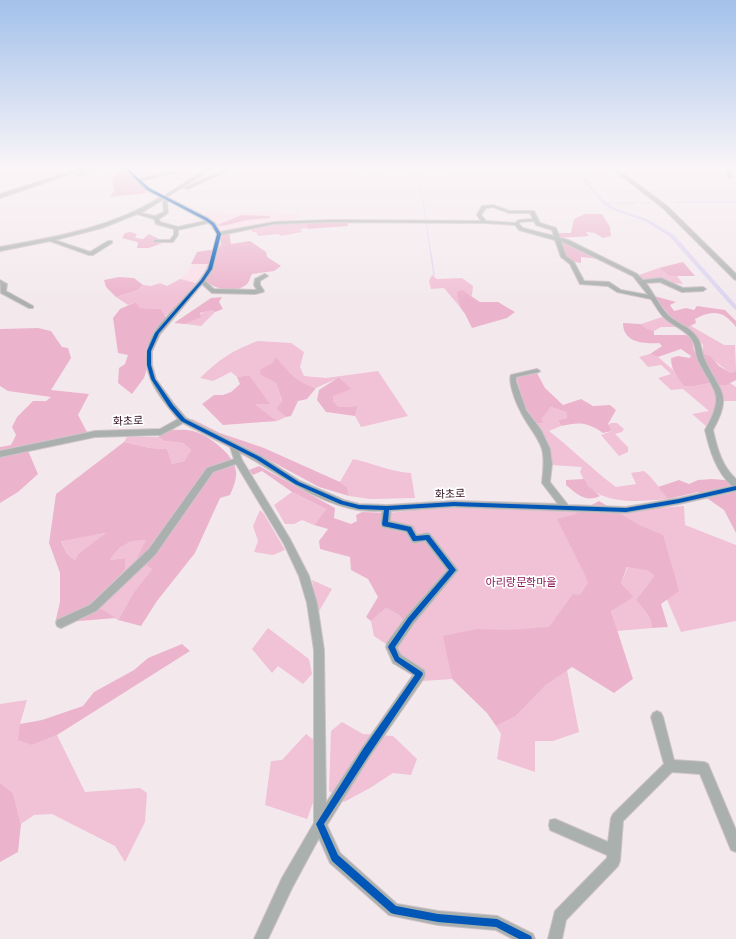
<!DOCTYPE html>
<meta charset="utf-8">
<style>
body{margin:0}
canvas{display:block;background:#f3e9ed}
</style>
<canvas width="736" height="939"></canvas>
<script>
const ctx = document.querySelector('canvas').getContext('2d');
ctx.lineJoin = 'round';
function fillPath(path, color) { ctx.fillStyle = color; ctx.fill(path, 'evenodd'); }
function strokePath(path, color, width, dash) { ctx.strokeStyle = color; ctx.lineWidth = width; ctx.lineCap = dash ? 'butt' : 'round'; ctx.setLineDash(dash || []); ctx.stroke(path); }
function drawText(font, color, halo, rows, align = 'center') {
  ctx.font = font + ' Poppins,"Noto Sans KR",sans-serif'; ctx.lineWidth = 3.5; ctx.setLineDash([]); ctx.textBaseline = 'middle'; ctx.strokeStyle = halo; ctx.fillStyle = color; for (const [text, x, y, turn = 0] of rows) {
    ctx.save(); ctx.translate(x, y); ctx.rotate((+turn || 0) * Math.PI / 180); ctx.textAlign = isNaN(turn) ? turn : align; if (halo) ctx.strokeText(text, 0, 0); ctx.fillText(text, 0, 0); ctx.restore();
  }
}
fillPath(new Path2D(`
 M215 210 226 214 242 212 299 213 298 219 292 220V222L275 223 222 233 215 224 204 215Z
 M191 264H210L203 277 196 283 180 279 187 272Z`), '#fadfe9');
fillPath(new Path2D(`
 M272 224H307L308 228 300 229 302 232 281 236 278 234 258 236 256 232H252L251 228Z
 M659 268 669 276H677L683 284C667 283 661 278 644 280L639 275Z
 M432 275 437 279 462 278 473 286 472 296 470 295 459 300 460 307 444 288 431 289 429 281Z
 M180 279 196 283 172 312 165 316 161 309 140 308 136 302 128 305 116 297 138 290 143 285 151 286 160 283 167 286Z
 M212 310 215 312 201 326 185 324C196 320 200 311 212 310Z
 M662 317 676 327H661L654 331 646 328 641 324Z
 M691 326 724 345H735L736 371 731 373C721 367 713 358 703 354V345L687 328Z
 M258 341 291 343 304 352 300 367 304 376 326 378 378 371 408 416 361 427 355 416 358 406 339 407 333 401V396L344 383 340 377 316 388C296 381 289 373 276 358L261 375 276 383 282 402 276 409 286 417 277 421 255 404H269L249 375 237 377 231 372 213 381 200 378C220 359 231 351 258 341Z
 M650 354 658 357 673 370 676 376 695 386 710 383 725 386 730 383 736 387V401H719L706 426 692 414 709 411 683 389 671 390 658 378 671 374 661 365 648 367 639 357Z
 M551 407 566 412 567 418 558 420 561 426 549 431C572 449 592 469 616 487L636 484 631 473 644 471C654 479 660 489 668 499 642 501 614 505 592 490 586 487 583 477 580 472L582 467 552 465 548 446 536 423H542L540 419Z
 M611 423H617L624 429 622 432 615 434 628 447V452L619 456 601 435 612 431 608 425Z
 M127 437H158L164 441 183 443 191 450 184 461 172 464 167 449 150 448 124 442Z
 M353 459C373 463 391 472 411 473L415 498 370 499 349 496 347 487 340 482Z
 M292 492 326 509 314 525 302 520 294 524H285L274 505Z
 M445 506 621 511 684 506 685 525 736 545V621L681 632 646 551 597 586 555 661 449 660 452 679 423 681 388 651 389 646 374 636 371 621 386 608 399 615 407 627 416 536 388 523 389 513Z
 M260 510 264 514 285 550 273 555 254 552 258 541 253 526Z
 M107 533 78 554 75 560 67 554 61 540Z
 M146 539 152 569 134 592 118 620 91 603 125 570V558L110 560C120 545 128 540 146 539Z
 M628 567 648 571 654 576 636 600C643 610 651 615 652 628L617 631 611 610 634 597 621 583Z
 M312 580 332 589 318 613Z
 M268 628 309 659 312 674 303 684 278 666 272 673 252 649Z
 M567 670 579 732 553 741H535V772L497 759 501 734 496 726 516 716 546 685Z
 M27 700 20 724 32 745 57 735 85 792 140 788 147 793 145 822 125 862 115 846 52 814 34 815 21 824 13 793 0 783V704Z
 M342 722 363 734 393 736 417 759 411 775 393 773 370 788 344 802 329 791 331 731Z
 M306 734 315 741V797L307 819 265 805 271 761 282 760Z`), '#f1c1d5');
fillPath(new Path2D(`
 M123 169 145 190V193L110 197 114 191 112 177Z
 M585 214H602L610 227 611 236 603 238 595 233 586 232 589 236 559 238 558 233H571L574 219Z
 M242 215 270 216V218L247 220 223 226 217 225Z
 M328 221 347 222 348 226 307 229V224Z
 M130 232 137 234 135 238 143 239 149 234 165 242 149 248H137L138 243 137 242 122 238 125 233Z
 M229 233 231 244 250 241 266 252 267 257 281 266 274 271 252 274C251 276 249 281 248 283 237 295 215 289 205 281L207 271 213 270 219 247 221 245V235Z
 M562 241 600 259 581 257V263L575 262 566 256Z
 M209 250 214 251 210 264H191L197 252Z
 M683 262 695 276H669L659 268Z
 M119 277 134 278 143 285 138 290 116 297 106 287 104 280Z
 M462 290 480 302H498L515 312 507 318 472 328 465 314 460 307 457 292Z
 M654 296 676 302 670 305 674 311 686 308 694 310 697 306 725 310 736 321V327C723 310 712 310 695 319L696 323 687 328 674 321Z
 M222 297 219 302 223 309 215 312 212 310 200 313 201 317 185 324 174 323 211 298Z
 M136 302 140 308 161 309 165 316 166 327 154 335 150 341 154 348 144 378 132 394 118 383 119 368 125 364 128 355 118 353 113 318 120 309Z
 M623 323 641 324 646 328 654 331V335H686L692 340 694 351 710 356 719 366 731 373 736 371V380L725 386 710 383 695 386H684C677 377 671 370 671 358L678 356 690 358 691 356 681 349 658 357 650 354 662 346 659 343C644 344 623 343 623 323Z
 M38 328 51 331 62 347 68 348 71 358 51 390 89 394 78 415 87 432 26 446 38 474 18 492 0 503V447L11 445 16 435 12 427 17 417 33 401H46L51 397 8 391 0 386V329Z
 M276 357C289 373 296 381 316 388L307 399 298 401 291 416 286 417 276 409 282 401 276 383 261 375 260 370 272 363Z
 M537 373 545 388 563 405 581 399 593 406 610 405 616 410 608 424 612 431 603 433C587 422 580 422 561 426L558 420 567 418 566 412 551 407 541 419 543 423H536L525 407 516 377Z
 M249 375 270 404H255L277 421 223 425 202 404 214 395H223L231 392 240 384 237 377Z
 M339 377 351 389 333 396V401L339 407 358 406 355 416 326 412 317 400 319 390Z
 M192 419 220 433 264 448 340 482 347 487 349 496 319 487 243 446 189 421Z
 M171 430C179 430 188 429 196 432 210 436 235 456 236 471 237 479 233 488 230 495L220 498 195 553 157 601 141 626 118 620 134 592 152 569 137 558 146 540C128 540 120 545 110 560L125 558V570L91 603 116 618 55 623 60 602V573L49 543 56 494 124 442 150 448 167 449 172 464 184 461 191 450 183 443 164 441 158 437ZM106 533 78 554 75 560 67 554 61 541Z
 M259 466 335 508 334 518 351 524 357 521 356 515 362 512 389 513 388 523 415 526 416 536 426 533 433 536 455 570 408 627 399 615 386 608 371 621 366 617 378 597 368 579 351 570 350 557 320 549 319 541 328 529 314 525 326 509 292 492 262 471 253 475 249 470Z
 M584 479 588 486 600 496C585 503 577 494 566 485V480Z
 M712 479 736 481V533L724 510 698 492 668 499 658 487 679 480 689 484 698 480Z
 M599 501 639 525 663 535 679 591 661 604 668 627 652 628C651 615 643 610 636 600L654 576 648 571 627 567 621 583 634 597 611 611 633 679 614 693 572 667 546 685 516 716 496 726 487 713 452 679 443 636 477 629 509 630 549 627 573 594 580 595 588 583 584 573 557 519 573 515Z
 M182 644 190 651 57 735 32 745 18 740 20 724 42 720 83 706 94 692 134 670 148 658Z
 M0 783 13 793 21 824 18 852 0 862Z`), '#ecb4cc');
strokePath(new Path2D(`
 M362 168V171L569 172
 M418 171 421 192
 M574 172H578
 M422 194 426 220
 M675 202H736
 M604 203H636
 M642 203H651
 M426 223 431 255`), '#ddd5f0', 1);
strokePath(new Path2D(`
 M431 254 434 275`), '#ddd5f0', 1.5);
fillPath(new Path2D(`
 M573 168H577L605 202 615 208 647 219 674 235 736 305V310L734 309 670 237 645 221 613 210 603 204Z`), '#ddd5f0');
const minor = new Path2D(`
 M123 168H127L139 179 175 171V173L141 181 150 188 164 196 208 168H213L167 197 208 218 215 223 220 232 274 222 329 220 481 221 477 215 482 206 493 205 510 211H534L540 223 556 228 560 238 568 240 637 274 643 280 661 278 683 288 703 287 706 289 703 291 682 292 660 282 646 283C654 294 660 307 669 316 678 324 690 327 696 336 702 343 701 352 705 360 720 393 733 393 713 430 717 448 722 467 736 479V491L679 504 626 513 454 507 391 511 390 521 412 526 417 535 427 533 430 534 458 570 414 623 397 648 401 655 424 670 425 674 424 678 370 756 327 825 340 853 397 904 438 911 497 916 533 934 535 939H513L496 930 438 925 389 915 330 863 319 838 292 888 268 939H254L282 878 314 823V650L307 603 299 576 284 544 236 464 213 472 155 555 96 611 65 626 61 628 57 626 56 623 57 620 90 605 149 549 207 468 234 459 230 447 183 423 161 435 95 437 0 457V451L95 431 160 429 178 419C157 394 134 366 154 333 161 321 175 309 184 298 192 289 202 280 207 269 212 259 214 245 217 234L211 225 208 223 178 230V235L173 242H154V240H170L174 235V229L156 224 154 219 137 214 102 228 55 240 90 252 108 241H112V243L93 255H89L50 241 0 251V247C57 237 110 228 161 197L146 190ZM164 199 165 200 163 202 164 212 155 216 141 213ZM169 201 204 220 205 221 178 227 160 222 159 219 168 213 167 202ZM493 207 509 213H530L533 219 519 220 515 223 486 221 481 215 486 208ZM534 221 536 225 552 230 554 236 523 228 519 224 520 222ZM329 222 485 223 515 225 519 230 555 240 561 257 570 264 580 284 608 286 617 292 651 299C656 306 660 315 668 321 675 326 684 330 690 337 696 343 695 352 698 360 714 393 726 393 705 430 710 451 716 471 732 486L679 498 626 507 568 505 550 482 552 464 550 449 541 430 526 410 516 381V377L539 372 540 371 537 369 511 375C508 382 516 403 520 410 526 424 537 434 542 449 545 460 543 472 542 483L558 504 454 501 387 505 359 504 344 500 300 481 261 456 186 418 174 404 156 379 152 365V351L160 334 202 284 212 293 255 294 263 292 264 291 260 285V281L268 276 265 274 255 279 254 285 257 290 214 289 205 281 213 269 221 235 274 224ZM561 241 633 276 648 295 621 290 609 282 584 281 574 262 566 256ZM239 452C278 472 313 502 358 510 366 511 374 511 382 511L381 524 382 527 406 532 412 542 415 543 425 541 447 570 406 617 387 643 386 647 393 663 413 675 362 748 326 803 324 650 317 603 309 576 290 539 242 460Z
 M228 168H233L188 189 184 188Z
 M728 168H732L731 177 729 178 727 177Z
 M0 280 7 284 6 291 33 306V308H29L1 293Z
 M657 711 661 713 663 717 674 760 704 762 708 764 736 830V852L731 850 700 774 672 772 623 821 620 861 618 866 566 920 562 939H548L555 911 607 858V855L550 830 549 825 550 820 555 819 608 842 611 818 613 814 664 764 651 717 653 713Z`);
const major = new Path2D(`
 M81 168H88L0 198V194Z
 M95 168H103L80 176 77 174Z
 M611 168H616L667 206 736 274V280L734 279 663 208Z`);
strokePath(minor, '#cfc3c8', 2);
strokePath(major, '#cfc3c8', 2);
fillPath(minor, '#aab0ae');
fillPath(major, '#b0b2b2');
fillPath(new Path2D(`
 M124 168H127L149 188 207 218 214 223 221 234 212 269 203 282 159 333 151 351V365L155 379 173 405 185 419 260 457 299 482 343 501 359 505 387 506 454 502 626 508 679 499 736 486V490L679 503 626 512 454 506 389 510 388 522 411 527 416 536 427 535H429L456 570 412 622 395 647 399 657 422 672 423 674 422 676 369 755 324 824 338 855 396 906 438 914 497 919 531 936 532 939H519L496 927 438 922 394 914 391 913 332 861 316 824 363 749 415 675 395 661 388 647 389 645 408 618 449 570 426 540 415 541H413L407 531 383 526 382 524 384 510 359 509 340 504 295 484 256 459 181 421 169 407 151 379 147 365V351L155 333 201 280 208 269 217 234 212 225 205 220 147 190Z`), '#0057b8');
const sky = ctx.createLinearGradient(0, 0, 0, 300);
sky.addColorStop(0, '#a3c1eb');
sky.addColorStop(0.56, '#faf5f7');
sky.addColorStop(1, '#faf5f700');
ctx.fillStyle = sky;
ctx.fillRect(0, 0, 736, 300);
drawText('11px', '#2f101e', '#fff', [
 ["화초로",128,422,-2],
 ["화초로",450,495,-2]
]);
drawText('11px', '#891855', '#fff', [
 ["아리랑문학마을",521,583]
]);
</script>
